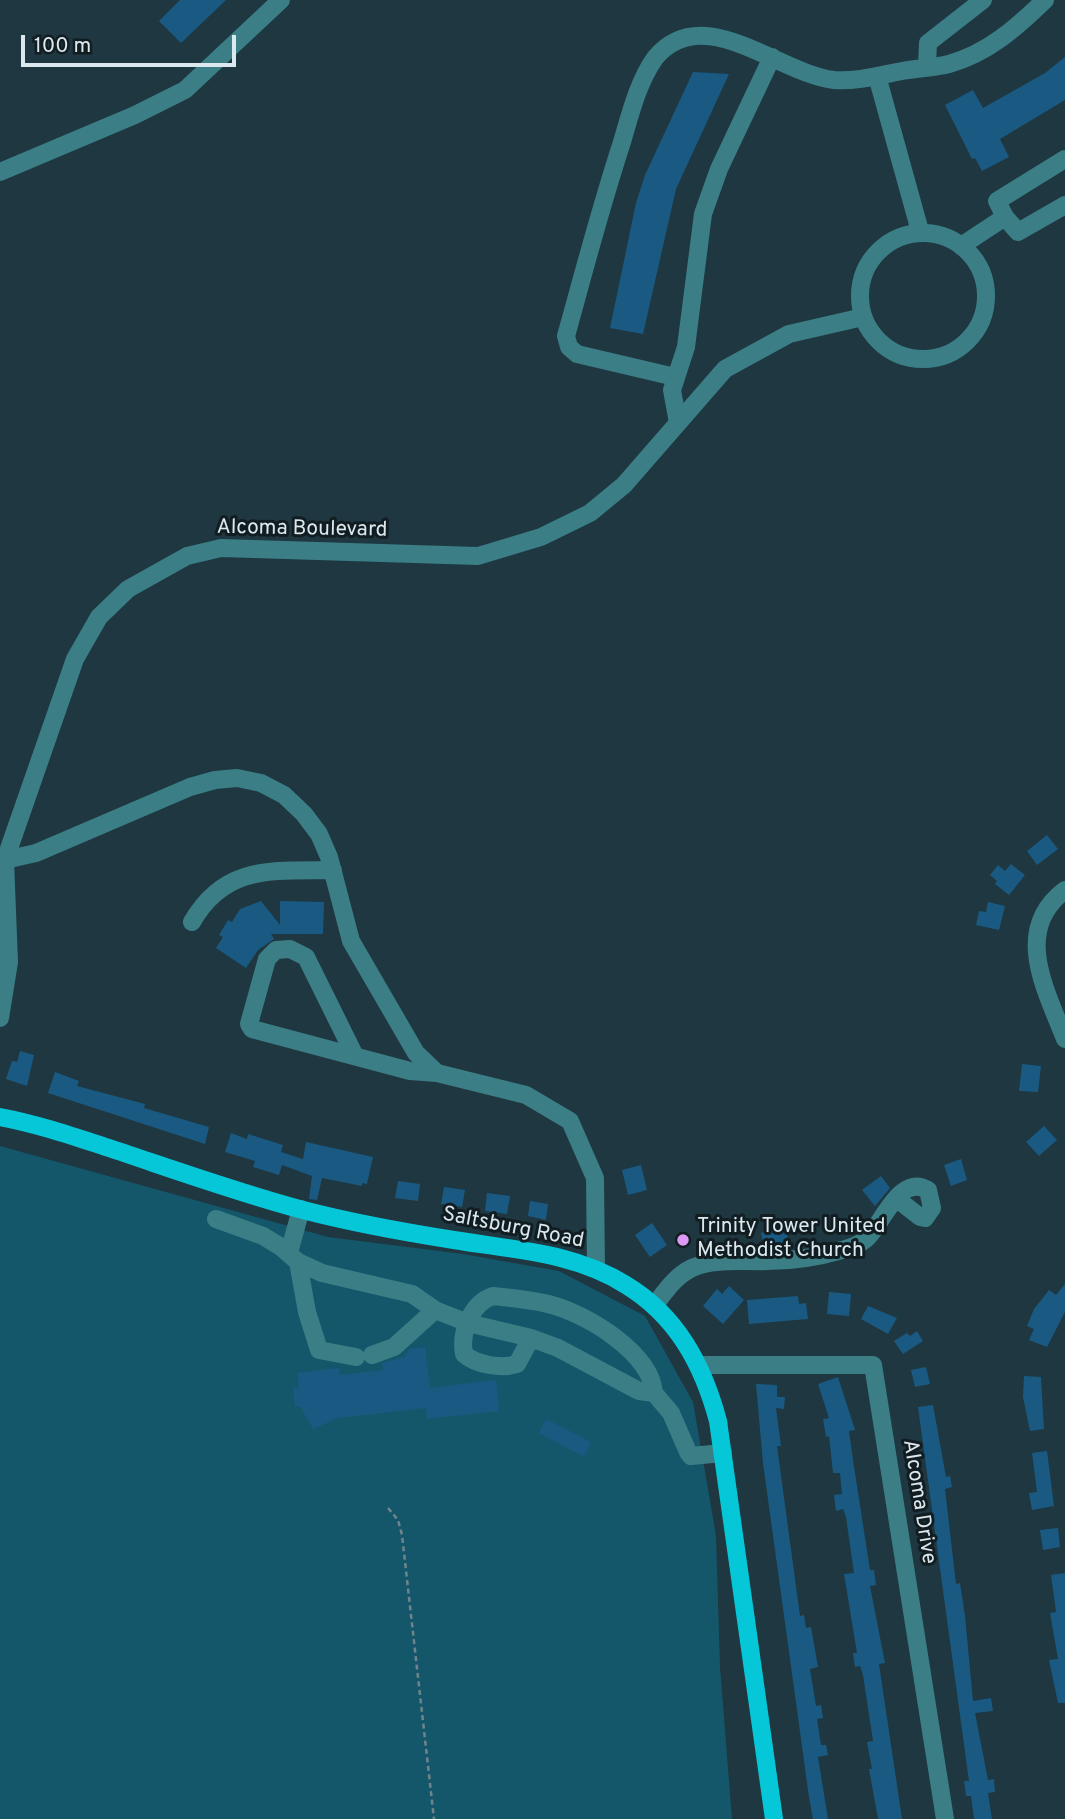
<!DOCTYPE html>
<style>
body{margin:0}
#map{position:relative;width:1065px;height:1819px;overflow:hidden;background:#1e3740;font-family:Overpass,sans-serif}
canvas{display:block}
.scale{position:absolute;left:21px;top:35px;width:215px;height:32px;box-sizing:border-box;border:4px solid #dbe9ef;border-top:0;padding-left:9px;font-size:21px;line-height:24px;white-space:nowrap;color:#dbe9ef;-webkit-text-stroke:5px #121d21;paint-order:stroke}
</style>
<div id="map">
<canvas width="1065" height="1819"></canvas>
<div class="scale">100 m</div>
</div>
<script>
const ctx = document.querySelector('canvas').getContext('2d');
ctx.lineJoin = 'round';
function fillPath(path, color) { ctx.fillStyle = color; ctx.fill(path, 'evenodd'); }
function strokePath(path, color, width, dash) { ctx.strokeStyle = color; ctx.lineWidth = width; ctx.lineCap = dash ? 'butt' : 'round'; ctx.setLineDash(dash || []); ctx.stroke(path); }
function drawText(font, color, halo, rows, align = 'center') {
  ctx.font = font + ' Overpass,sans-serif'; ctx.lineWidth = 6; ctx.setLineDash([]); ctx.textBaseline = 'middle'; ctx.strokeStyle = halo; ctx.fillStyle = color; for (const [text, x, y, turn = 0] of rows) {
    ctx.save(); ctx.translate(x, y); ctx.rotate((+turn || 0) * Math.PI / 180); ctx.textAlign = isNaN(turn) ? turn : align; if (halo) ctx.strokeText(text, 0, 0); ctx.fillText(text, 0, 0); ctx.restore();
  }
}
fillPath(new Path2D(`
 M0 1146 328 1237 463 1254 559 1271 645 1316 693 1402 708 1489 716 1536 720 1667 732 1819H0Z`), '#14576b');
fillPath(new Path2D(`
 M180 0H226L181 43 159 21Z
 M1065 57V100L1000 139 1009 157 982 171 975 158 972 159 945 105 973 90 983 108 1045 73Z
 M693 72 729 74 676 189 643 334 610 328 636 203 645 175Z
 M1047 835 1058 849 1037 865 1027 851Z
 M1011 864 1025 875 1009 895 995 884 997 881 990 875 998 865 1005 871Z
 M261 901 280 925V901L324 902 323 934H271L274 939 258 950 246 968 216 948 223 937 219 935 228 920 232 922 240 909Z
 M988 902 1005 906 999 930 976 925 979 911 986 912Z
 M20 1051 34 1055 27 1086 6 1079 12 1061 17 1062Z
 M1022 1064 1041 1066 1038 1092 1019 1091Z
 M55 1072 79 1081 77 1086 145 1104 144 1108 209 1127 205 1144 48 1093Z
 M1044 1126 1057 1140 1039 1156 1026 1142Z
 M231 1133 247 1139 248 1134 283 1145 281 1152 303 1159 306 1142 373 1157 367 1184 362 1183V1186L322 1178 317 1200 309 1199 312 1176 282 1165 279 1175 253 1167 255 1161 225 1152Z
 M961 1159 967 1180 951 1186 944 1165Z
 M641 1165 647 1190 628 1195 622 1170Z
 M881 1176 890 1188 875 1206 862 1190Z
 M398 1181 420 1184 418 1201 395 1198Z
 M444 1187 465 1190 462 1207 441 1204Z
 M487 1193 510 1196 507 1214 485 1211Z
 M530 1201 548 1204 546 1220 528 1216Z
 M652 1223 667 1245 650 1257 635 1235Z
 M785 1225 790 1247 764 1249 761 1233Z
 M1065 1284V1312L1047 1347 1029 1340 1034 1329 1027 1326 1034 1309 1049 1290 1056 1295Z
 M729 1286 744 1300 723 1324 703 1306 717 1289 722 1294Z
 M829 1292 851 1294 849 1316 827 1314Z
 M798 1296 799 1304 806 1303 808 1319 749 1324 747 1300Z
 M868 1306 897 1318 888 1334 861 1319Z
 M917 1331 923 1341 903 1354 894 1341 907 1333 910 1336Z
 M425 1347 430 1388 496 1380 499 1411 427 1419 426 1408 338 1418 313 1429 300 1406 295 1407 293 1388H299L297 1373 339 1368V1375L383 1370 382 1363 405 1357 409 1349Z
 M926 1367 930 1384 915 1387 911 1370Z
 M1024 1376 1041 1377 1044 1429 1030 1431 1023 1397Z
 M838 1377 855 1430 849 1431 853 1460 870 1570H874L876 1585 870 1586 885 1663 879 1664 902 1819H878L869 1769H872L867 1742 873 1741 863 1675 860 1666 855 1667 853 1653H857L844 1574 854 1573 846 1517 843 1509 836 1511 834 1495 842 1494 840 1473H833L829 1436 826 1437 823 1419 829 1418 818 1384Z
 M756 1384 777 1385V1397H785L784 1409 776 1408 781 1446H777L800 1616 804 1615 806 1628 811 1627 818 1667 810 1669 816 1706 821 1705 823 1718 817 1719 821 1745H826L828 1755 818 1757 828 1819H813L809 1797 763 1463Z
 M933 1405 946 1477 950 1476 952 1487 945 1489 956 1584 960 1583 965 1616 973 1701 991 1698 993 1711 975 1713 988 1780 994 1779 995 1792 988 1793 992 1819H974L971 1796H966L964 1781H969L918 1407Z
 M546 1419 591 1442 584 1457 539 1433Z
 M1047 1451 1054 1506 1032 1510 1029 1493 1037 1492 1032 1453Z
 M1058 1528 1060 1547 1043 1550 1040 1530Z
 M1065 1573V1703H1058L1049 1660 1058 1659 1050 1613 1056 1612 1051 1575Z`), '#1a5a82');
strokePath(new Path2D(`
 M388 1508 398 1520 402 1535 434 1819`), '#70848c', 2.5, [5, 3.5]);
strokePath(new Path2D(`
 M927 65 928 43 983 0
 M877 76 920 231
 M0 172 135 115 185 90 281 0
 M1005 217 1018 232 1065 205
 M860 296a63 63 0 1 1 126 0a63 63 0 1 1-126 0Z
 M961 246 1005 217 997 201 1065 159
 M675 377 577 354 569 347 566 336C584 271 601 206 622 142 630 115 638 82 655 58 703 0 777 73 834 80 855 82 881 75 902 71 917 68 934 68 949 64 988 53 1016 28 1045 0
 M678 423 672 390 686 347 703 214 719 169 772 57
 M5 860 36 853 190 787 215 780 237 778 261 783 284 795 304 814 319 834 329 857 351 941 416 1053 437 1073
 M1065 890C1012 930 1046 990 1065 1039
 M192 922C225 864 274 871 333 870
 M0 1018 9 962 5 860 75 659 99 617 128 589 187 556 221 548 478 556 541 537 590 513 624 485 725 369 789 334 863 317
 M355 1056 306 957 290 949 276 950 267 959 249 1024 252 1029 410 1071 437 1073 526 1095 570 1121 595 1178 596 1269
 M216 1219 263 1236 281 1247 298 1262 322 1273 412 1294 435 1310 468 1323 531 1338 517 1364C502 1369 476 1365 464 1354 460 1333 471 1303 493 1296 512 1298 534 1300 552 1305 588 1315 651 1353 654 1393L639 1391 558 1348 531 1338
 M289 1253 301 1209
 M298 1262 307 1312 319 1350 356 1357
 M654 1306C665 1292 675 1276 692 1268 714 1258 743 1262 767 1261 792 1261 818 1257 842 1250 850 1248 859 1245 866 1239 882 1225 899 1173 928 1190L932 1208 925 1218 920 1217 897 1199
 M372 1355 394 1347 435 1310
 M699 1365H873L945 1819
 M654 1393 671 1413 688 1452 691 1456 723 1453`), '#3b7e85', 18);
strokePath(new Path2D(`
 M0 1117C38 1124 75 1137 112 1149 175 1170 239 1193 303 1210 353 1223 403 1232 454 1240 513 1250 573 1252 626 1285 677 1316 703 1365 718 1421L774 1819`), '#06c7d7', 18);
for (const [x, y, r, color] of [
 [683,1240,7,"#da9af6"]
]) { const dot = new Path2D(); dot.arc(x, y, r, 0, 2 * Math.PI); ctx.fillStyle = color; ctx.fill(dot); strokePath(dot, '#121d21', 2.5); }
drawText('21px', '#dbe9ef', '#121d21', [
 ["Alcoma Boulevard",302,530,1],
 ["Saltsburg Road",513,1229,11],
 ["Alcoma Drive",918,1502,81]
]);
drawText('21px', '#dbe9ef', '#121d21', [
 ["Trinity Tower United",697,1228],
 ["Methodist Church",697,1252]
], 'left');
</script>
